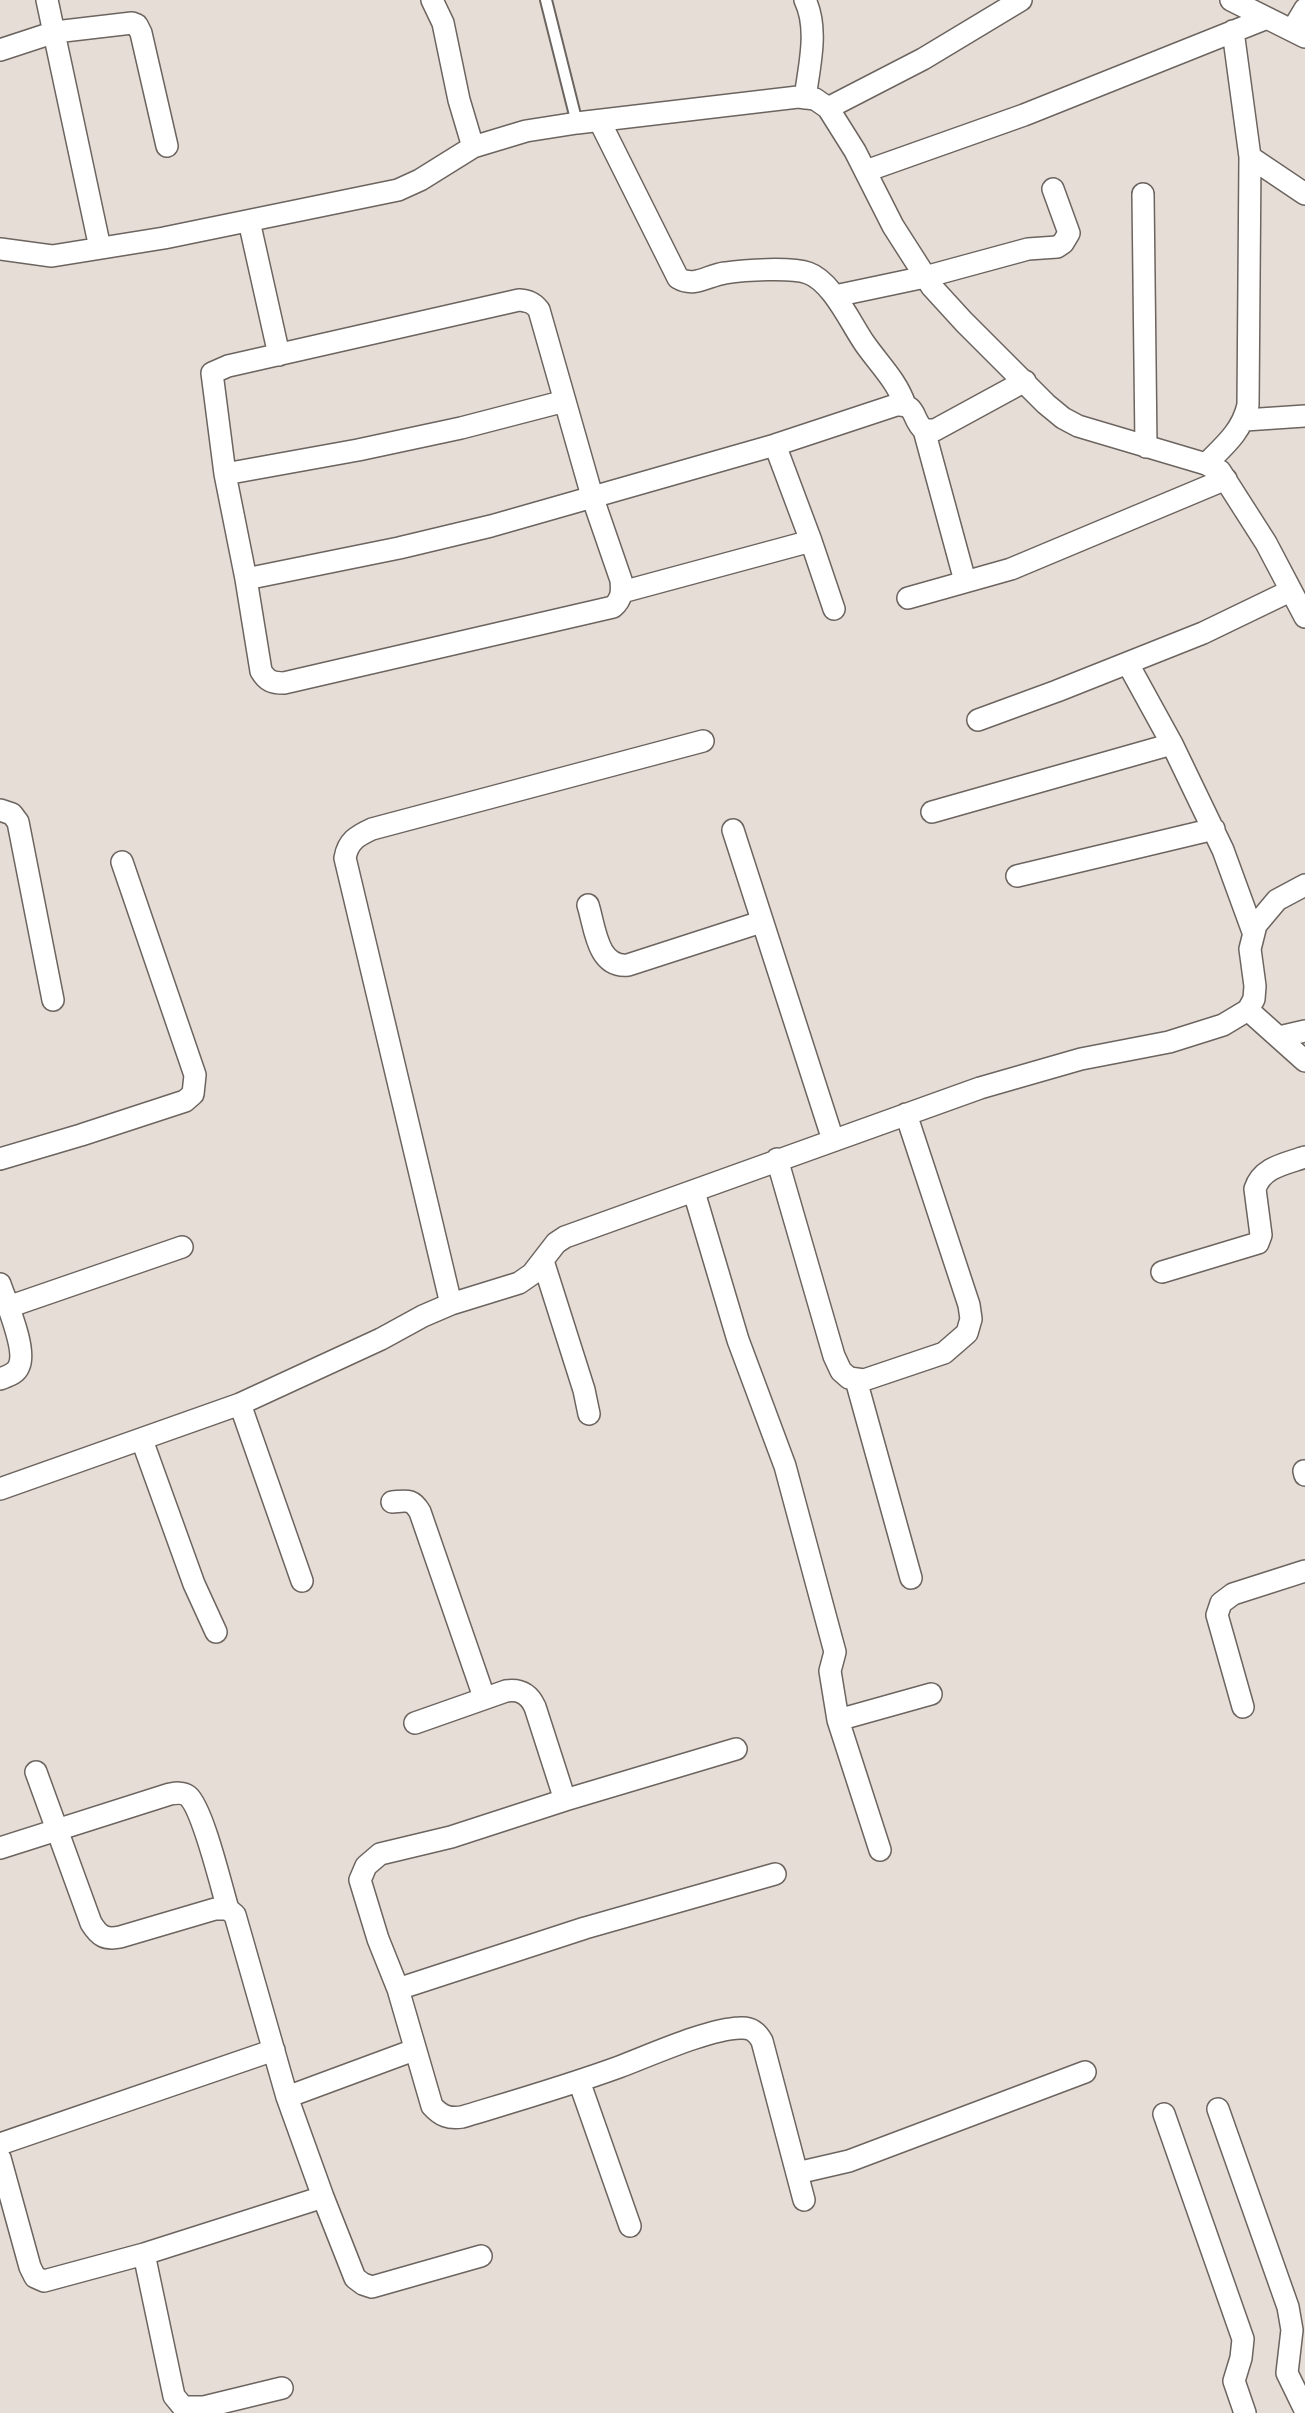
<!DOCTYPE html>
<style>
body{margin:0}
canvas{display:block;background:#e7ddd7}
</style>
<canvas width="1305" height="2413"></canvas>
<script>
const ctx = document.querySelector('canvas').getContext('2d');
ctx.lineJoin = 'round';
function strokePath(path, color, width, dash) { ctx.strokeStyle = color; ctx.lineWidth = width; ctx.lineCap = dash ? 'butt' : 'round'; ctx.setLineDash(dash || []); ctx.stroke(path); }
const lane = new Path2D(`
 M546 0 577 123`);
const street = new Path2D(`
 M47 0 100 248
 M432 0 443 23 459 100 473 147
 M1231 0 1305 37
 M1293 29 1305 9
 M0 50 55 32 132 23 137 25 141 33 167 146
 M805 98C809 67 819 29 805 0
 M828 108 923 59 1021 0
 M600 122 678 278C695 288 708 275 725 273 744 270 791 267 808 273 832 281 851 324 865 344 879 364 897 381 905 405
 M1250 157 1305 194
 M866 171 1024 115 1267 18
 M1143 194 1146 447
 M249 221 279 355
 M0 249 52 256 164 238 398 190 420 180 473 147 526 131 577 123 798 97 815 99 828 108 855 151 893 226 932 287 964 322 1046 404 1063 418 1078 426 1206 464 1220 471 1266 543 1305 617
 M835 296 925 277 1028 249 1057 247 1063 243 1069 233 1053 189
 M519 300C528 301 533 302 539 310L592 496 621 580C622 592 622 599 613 607L284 683C272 683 267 681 261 671L246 579 225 474 212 373 228 366Z
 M1245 420 1305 416
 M924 430 965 581
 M775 445 811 541 834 609
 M1206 464C1225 445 1242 431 1248 405L1250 157 1233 31
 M225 474 358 450 461 428 565 401
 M246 579 399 548 491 526 775 445 896 405C918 404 911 419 924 430H935L1025 381
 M622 592 811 541
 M908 598 1011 569 1226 479
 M1128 664 1172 744
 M978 720 1057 691 1203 633 1290 591
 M0 810 12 814 18 822 53 1000
 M932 812 1172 744 1223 850 1253 932
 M733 830 833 1140
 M1017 876 1214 829
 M588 905C595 927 597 968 628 965L761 922
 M1248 1010 1305 1061
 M1279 1037 1305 1031
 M0 1159 81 1135 185 1101 193 1094 195 1075 122 862
 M777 1159 834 1356 841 1371 849 1378 864 1380 944 1353 967 1333 971 1319 969 1305 906 1114
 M694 1192 738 1340 785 1466 835 1652 830 1671 838 1720 880 1850
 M543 1261 584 1390 589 1414
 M1162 1272 1258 1243 1261 1235 1255 1189C1262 1167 1285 1164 1305 1157
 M0 1284C6 1302 27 1349 19 1366 16 1374 8 1376 0 1379
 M451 1304 345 858C348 841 357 836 372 829L703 741
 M8 1307 182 1247
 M856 1380 911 1578
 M240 1404 302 1581
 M142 1440 194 1584 216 1632
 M1304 1471 1305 1475
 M0 1489 240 1404 381 1339 423 1316 451 1304 519 1283 532 1274 556 1243 565 1237 980 1088 1081 1059 1169 1042 1223 1025 1248 1010 1254 999 1255 986 1250 949 1256 925 1277 900 1305 885
 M392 1502C406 1501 412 1498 420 1512L484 1697
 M1243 1707 1217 1615 1221 1603 1233 1594 1305 1571
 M838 1720 931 1694
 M415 1723 506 1691C520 1689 529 1694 535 1707L565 1800
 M736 1749 565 1800 451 1837 380 1854 366 1866 360 1880 378 1939 398 1989 432 2106C441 2116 449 2119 462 2117 515 2101 567 2086 619 2067 651 2055 708 2029 740 2028 751 2027 757 2032 762 2041L804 2200
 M36 1772 91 1923C99 1936 105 1940 120 1937L215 1909H228L235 1915 287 2097 323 2197 355 2278 363 2284 372 2287 481 2256
 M0 1848 170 1794C176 1793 183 1792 188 1796 203 1809 221 1886 228 1909
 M398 1989 585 1928 775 1874
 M579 2081 630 2226
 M287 2097 414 2050
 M1218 2109 1288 2307 1292 2330 1287 2373 1305 2410
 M1164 2114 1243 2339 1241 2358 1234 2381 1245 2413
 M0 2144 274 2050
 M0 2158 30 2267 35 2277 44 2281 144 2254 323 2197
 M797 2173 849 2161 1085 2072
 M144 2254 174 2396 183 2407H204L282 2388`);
strokePath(lane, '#6c645f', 14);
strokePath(street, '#6c645f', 24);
strokePath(lane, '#fff', 10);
strokePath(street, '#fff', 21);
</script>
